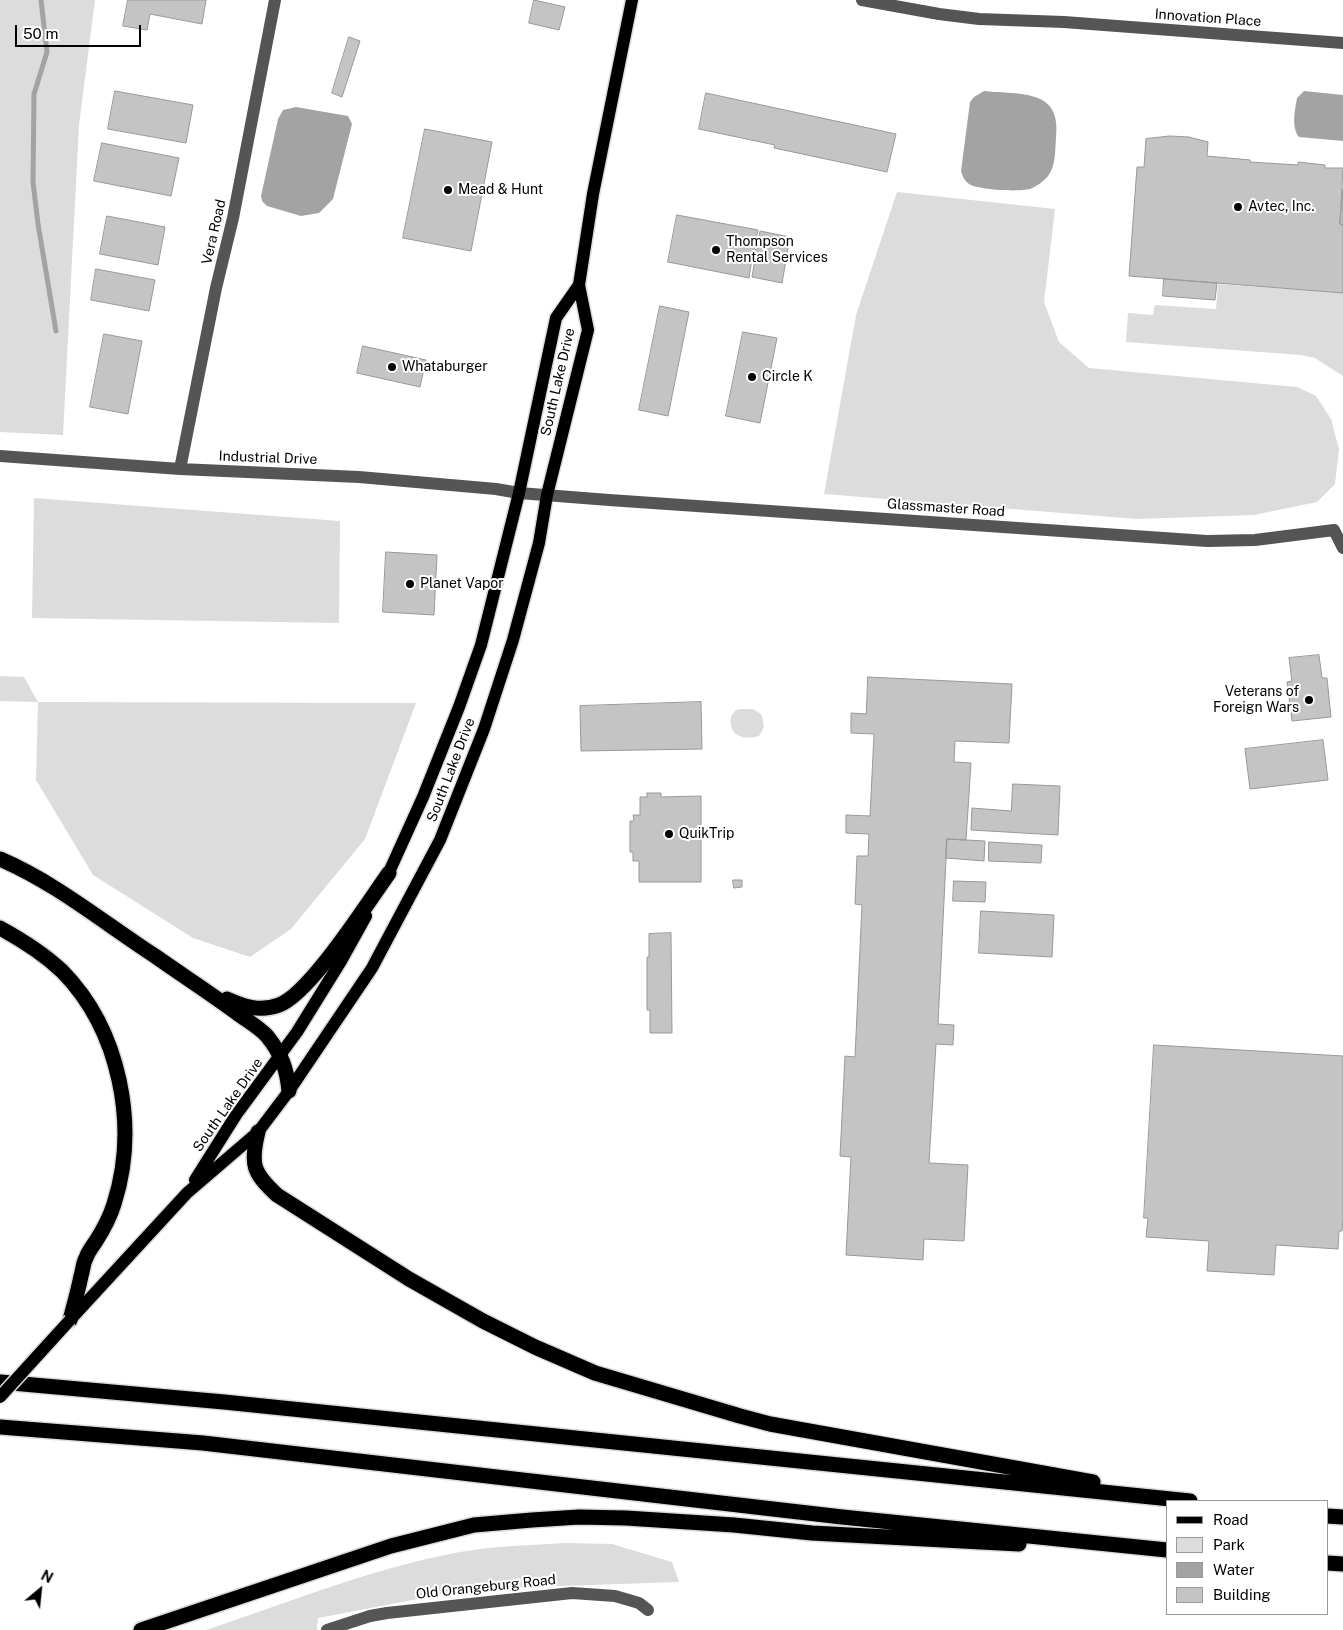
<!DOCTYPE html>
<style>
body{margin:0}
#map{position:relative;width:1343px;height:1630px;overflow:hidden;background:#fff;font-family:"Public Sans",sans-serif}
canvas{display:block}
.legend{position:absolute;left:1166px;top:1500px;width:162px;height:115px;box-sizing:border-box;background:#fff;border:1px solid #999;margin:0;padding:6px 9px;list-style:none;font-size:15px;color:#000}
.legend li{display:flex;align-items:center;gap:10px;height:25px}
.legend b{width:25px;border:1px solid #999}
.north{position:absolute;left:15px;top:1565px;width:50px;height:50px;-webkit-text-stroke:4px #fff;paint-order:stroke;rotate:28deg;font-size:14px;font-weight:700;line-height:20px;text-align:center;color:#000}
.north::after{content:'';display:block;margin:auto;width:18px;height:22px;background:#000;clip-path:polygon(50% 0,100% 100%,50% 72%,0 100%)}
.scale{position:absolute;left:15px;top:25px;width:126px;height:22px;box-sizing:border-box;border:2px solid #000;border-top:0;padding-left:6px;font-size:15px;line-height:18px;white-space:nowrap;color:#000;-webkit-text-stroke:4px #fff;paint-order:stroke}
</style>
<div id="map">
<canvas width="1343" height="1630"></canvas>
<ul class="legend">
<li><b style="height:6px;background:#000"></b>Road</li>
<li><b style="height:14px;background:#dcdcdc"></b>Park</li>
<li><b style="height:14px;background:#a3a3a3"></b>Water</li>
<li><b style="height:14px;background:#c4c4c4"></b>Building</li>
</ul>
<div class="north">N</div>
<div class="scale">50 m</div>
</div>
<script>
const ctx = document.querySelector('canvas').getContext('2d');
ctx.lineJoin = 'round';
function fillPath(path, color) { ctx.fillStyle = color; ctx.fill(path, 'evenodd'); }
function strokePath(path, color, width, dash) { ctx.strokeStyle = color; ctx.lineWidth = width; ctx.lineCap = dash ? 'butt' : 'round'; ctx.setLineDash(dash || []); ctx.stroke(path); }
function drawText(font, color, halo, rows, align = 'center') {
  ctx.font = font + ' "Public Sans",sans-serif'; ctx.lineWidth = 4; ctx.setLineDash([]); ctx.textBaseline = 'middle'; ctx.strokeStyle = halo; ctx.fillStyle = color; for (const [text, x, y, turn = 0] of rows) {
    ctx.save(); ctx.translate(x, y); ctx.rotate((+turn || 0) * Math.PI / 180); ctx.textAlign = isNaN(turn) ? turn : align; if (halo) ctx.strokeText(text, 0, 0); ctx.fillText(text, 0, 0); ctx.restore();
  }
}
fillPath(new Path2D(`
 M0 0H95L79 125 63 435 0 432Z
 M897 192 1055 209 1044 302 1059 342 1089 368 1297 387 1316 396 1331 419 1339 449 1335 484 1317 502 1254 515 1137 519 824 494 856 315Z
 M1218 284 1343 293V376L1315 358 1301 355 1126 342 1128 313 1153 315 1155 305 1216 309Z
 M34 498 340 521 339 623 32 618Z
 M0 676 24 677 38 702 416 703 365 839 291 929 250 957 193 938 93 875 36 780 38 702 0 701Z
 M740 709H753L762 715 764 727 759 736C742 741 728 735 731 716L736 710Z
 M566 1543 612 1544 672 1562 679 1582 470 1589 318 1618 317 1630H206C290 1602 373 1568 460 1552 494 1546 531 1545 566 1543Z`), '#dcdcdc');
fillPath(new Path2D(`
 M984 91C1021 95 1062 88 1056 138 1055 150 1056 166 1048 176 1044 181 1036 187 1030 189 1019 192 978 190 969 184 964 180 963 177 961 171L970 102 974 97Z
 M1304 91 1343 95V141L1299 137C1291 127 1295 110 1297 98Z
 M296 107 348 116 352 124 333 199 319 213 301 216 267 206 262 201 261 196 278 119 283 110Z`), '#a3a3a3');
strokePath(new Path2D(`
 M41 0 47 52 34 94 33 182 38 224 56 331`), '#a3a3a3', 5);
const building = new Path2D(`
 M128 0H206L202 24 150 14 147 30 123 26Z
 M534 0 565 7 559 30 529 23Z
 M349 37 360 41 342 97 332 93Z
 M115 91 193 105 186 143 108 129Z
 M706 93 896 134 887 172 774 148 775 145 699 129Z
 M425 129 492 142 471 251 403 238Z
 M1170 136 1189 137 1208 142 1207 156 1250 160V162L1298 165V162L1325 165V168H1343L1340 224 1343 225V293L1129 276 1137 167H1144L1146 139Z
 M102 143 179 158 171 196 94 181Z
 M1343 189V225L1340 224Z
 M677 215 758 230 754 249 757 250 760 231 790 237 782 283 752 277 755 259 752 258 749 278 668 262Z
 M107 216 165 227 158 265 100 254Z
 M96 269 155 280 149 311 91 300Z
 M1164 279 1217 283 1215 300 1163 296Z
 M660 306 689 312 668 416 639 410Z
 M743 332 777 338 760 423 726 416Z
 M104 334 142 341 128 414 90 407Z
 M363 346 426 360 420 387 357 373Z
 M386 552 437 555 434 615 383 612Z
 M1319 655 1322 678H1327L1331 717 1292 721 1287 682 1292 681 1289 658Z
 M868 677 1012 684 1009 743 955 741 954 762 971 763 966 840 947 839 938 1024 954 1025 953 1045 936 1044 929 1163 968 1165 964 1241 924 1239 923 1260 846 1255 851 1157 840 1156 845 1056 855 1057 862 905 855 904 857 856H868L869 834 846 833V815L870 816 874 734 851 733V713L866 714Z
 M701 702 702 749 581 751 580 706Z
 M1323 740 1328 780 1250 789 1245 749Z
 M1013 784 1060 786 1058 835 971 830 972 808 1011 811Z
 M647 793H661V797L701 796V882H639V861H633V852H630V821H634L633 815H640V797H647Z
 M947 839 985 841 984 861 946 858Z
 M989 842 1042 845 1041 863 989 861Z
 M733 880H742V887L734 888Z
 M954 881 986 882 985 902 953 901Z
 M981 911 1054 915 1052 957 979 953Z
 M671 933 672 1033H650V1010H647V957H649V934Z
 M1154 1045 1343 1056V1218L1342 1231H1339L1338 1249 1276 1245 1274 1275 1207 1271 1209 1241 1146 1237 1148 1218H1144Z`);
fillPath(building, '#c4c4c4');
strokePath(building, '#999', 1);
const major = new Path2D(`
 M385 881 423 797 459 707 481 645 519 493 556 318 579 285
 M195 1180 236 1115 297 1032 341 961 366 916
 M70 1320 187 1193 258 1132 289 1091 372 968 440 840 484 729 513 640 539 543 547 495 588 330 579 285 593 194 632 0`);
const highway = new Path2D(`
 M0 859C56 883 104 923 155 956 182 975 210 993 237 1013 246 1020 259 1027 267 1036 281 1053 287 1069 289 1091
 M0 928C22 940 44 954 62 971 120 1030 139 1126 114 1204 110 1217 103 1230 96 1241 92 1247 88 1252 86 1258 83 1263 83 1270 81 1276 78 1291 74 1305 70 1320
 M227 999C245 1007 260 1012 279 1005 310 994 368 902 389 873
 M258 1132C250 1164 253 1173 277 1195L409 1279 483 1321 535 1347 595 1373 740 1416 770 1424 1093 1482
 M0 1382 224 1402 1190 1501
 M0 1427 203 1443 842 1517 1167 1550
 M1327 1516 1343 1517
 M1327 1563 1343 1564
 M141 1630 391 1546 474 1525 532 1520 579 1517 626 1518 734 1525 812 1533 1019 1544`);
strokePath(major, '#dbdbdb', 15);
strokePath(highway, '#dbdbdb', 18);
strokePath(new Path2D(`
 M862 0 939 14 979 19 1064 22 1343 43
 M0 456 180 469 359 477 496 489 519 493 609 500 1207 541 1255 540 1334 530 1343 548
 M180 469 216 288 233 218 275 0
 M327 1630 370 1616 387 1613 572 1593 615 1596 639 1603 648 1610`), '#555', 12);
strokePath(major, '#000', 12);
strokePath(highway, '#000', 15);
const majorBridge = new Path2D(`
 M0 1397 70 1320`);
strokePath(majorBridge, '#dbdbdb', 15, []);
strokePath(majorBridge, '#000', 12);
for (const [x, y, r, color] of [
 [448,190,5,"#000"],
 [1238,207,5,"#000"],
 [716,250,5,"#000"],
 [392,367,5,"#000"],
 [752,377,5,"#000"],
 [410,584,5,"#000"],
 [1309,700,5,"#000"],
 [669,834,5,"#000"]
]) { const dot = new Path2D(); dot.arc(x, y, r, 0, 2 * Math.PI); ctx.fillStyle = color; ctx.fill(dot); strokePath(dot, '#fff', 2); }
drawText('14px', '#000', '#fff', [
 ["Innovation Place",1208,18,4],
 ["Vera Road",214,232,-77],
 ["South Lake Drive",558,382,-77],
 ["Industrial Drive",268,458,2],
 ["Glassmaster Road",946,508,4],
 ["South Lake Drive",451,770,-69],
 ["South Lake Drive",228,1105,-55],
 ["Old Orangeburg Road",486,1587,-6]
]);
drawText('14px', '#000', '#fff', [
 ["Mead & Hunt",458,190],
 ["Avtec, Inc.",1248,207],
 ["Thompson",726,242],
 ["Rental Services",726,258],
 ["Whataburger",402,367],
 ["Circle K",762,377],
 ["Planet Vapor",420,584],
 ["Veterans of",1299,692,"right"],
 ["Foreign Wars",1299,708,"right"],
 ["QuikTrip",679,834]
], 'left');
</script>
